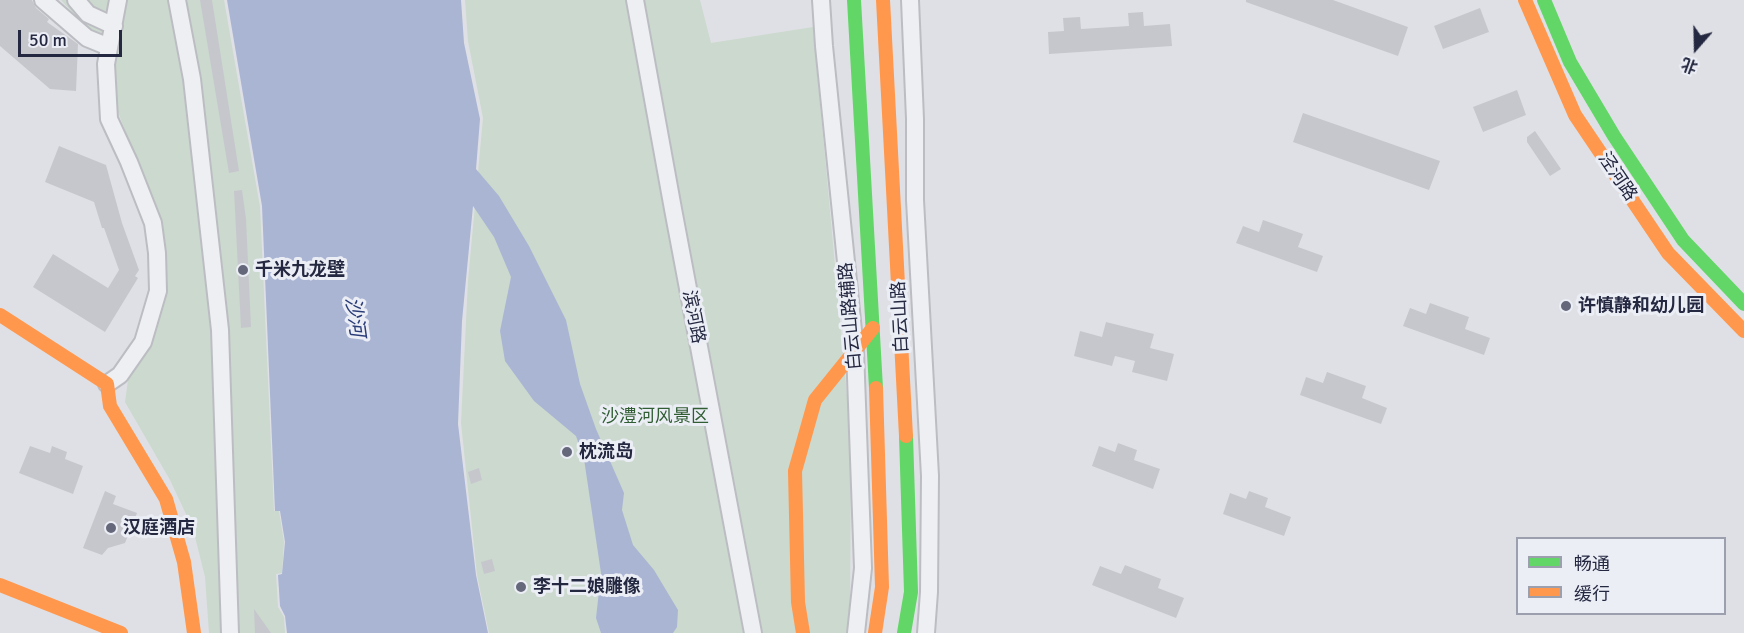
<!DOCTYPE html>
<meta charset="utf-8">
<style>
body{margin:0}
#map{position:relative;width:1744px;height:633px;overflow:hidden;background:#dfe0e5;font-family:Signika,"Noto Sans SC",sans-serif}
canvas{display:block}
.legend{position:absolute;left:1516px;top:537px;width:210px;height:78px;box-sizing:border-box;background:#eceef6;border:2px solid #9c9fad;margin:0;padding:8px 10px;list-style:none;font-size:18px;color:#242840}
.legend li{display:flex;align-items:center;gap:12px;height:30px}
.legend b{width:30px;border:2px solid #9c9fad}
.north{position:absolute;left:1666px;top:18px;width:60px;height:60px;-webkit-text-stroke:4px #eceef6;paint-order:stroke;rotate:200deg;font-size:16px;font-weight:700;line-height:24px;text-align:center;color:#242840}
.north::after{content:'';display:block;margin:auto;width:21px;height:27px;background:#242840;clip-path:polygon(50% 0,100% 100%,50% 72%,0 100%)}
.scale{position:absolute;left:18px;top:30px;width:104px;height:27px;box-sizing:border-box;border:3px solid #242840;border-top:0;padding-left:8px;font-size:18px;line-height:21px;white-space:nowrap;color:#242840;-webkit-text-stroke:4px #eceef6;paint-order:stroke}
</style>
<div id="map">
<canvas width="1744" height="633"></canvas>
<ul class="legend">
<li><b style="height:8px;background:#63d668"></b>畅通</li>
<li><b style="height:8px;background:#ff974d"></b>缓行</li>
</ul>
<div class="north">北</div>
<div class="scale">50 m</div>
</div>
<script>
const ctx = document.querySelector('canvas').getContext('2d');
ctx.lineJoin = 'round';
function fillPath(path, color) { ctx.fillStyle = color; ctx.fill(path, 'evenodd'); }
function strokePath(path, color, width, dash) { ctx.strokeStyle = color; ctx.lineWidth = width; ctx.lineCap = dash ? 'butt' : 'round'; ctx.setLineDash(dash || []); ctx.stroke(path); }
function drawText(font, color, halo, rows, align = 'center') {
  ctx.font = font + ' Signika,"Noto Sans SC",sans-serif'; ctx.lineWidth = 6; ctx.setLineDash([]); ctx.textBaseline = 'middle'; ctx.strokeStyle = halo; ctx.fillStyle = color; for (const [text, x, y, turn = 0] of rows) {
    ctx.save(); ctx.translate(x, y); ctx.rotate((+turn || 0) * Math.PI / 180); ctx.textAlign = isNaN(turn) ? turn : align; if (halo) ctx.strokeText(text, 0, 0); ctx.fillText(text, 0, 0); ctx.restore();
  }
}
fillPath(new Path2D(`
 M61 0H224L260 207 274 511H279L284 542 282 573 276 574 278 607 284 617 285 633H209L205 577 193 529 170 480 125 402 128 380 150 348 166 293 134 154 118 112 115 66 119 44 100 38 81 22Z
 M465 0H700L711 43 813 27 851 439 850 614 847 633H489L477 575 461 423 468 281 483 118 468 41Z`), '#ccd9ce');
fillPath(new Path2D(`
 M227 0H461L464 43 480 119 476 169 499 196 529 246 566 320 580 384 596 429 624 493 622 510 633 545 654 570 678 610 677 627 673 633H601L596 618 601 573 584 459 576 436 534 401 505 361 500 331 511 277 494 237 473 206 462 321 458 424 476 575 488 633H287L285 616 280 606 278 575 282 574 285 542 280 511H275L262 206Z`), '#aab5d4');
fillPath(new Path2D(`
 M0 0H32L36 8 49 19 47 22 78 44 76 91 50 89 0 46Z
 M200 0H212L239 171 229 173Z
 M1246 0H1333L1408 27 1398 56 1246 2Z
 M1480 8 1489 32 1443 49 1434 26Z
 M1143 12 1144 26 1170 24 1172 46 1049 54 1048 32 1064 31 1063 18 1080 17 1081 29 1129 26 1128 13Z
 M1517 90 1526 115 1483 132 1473 107Z
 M1303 113 1440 161 1429 190 1293 142Z
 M1535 131 1561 169 1550 176 1527 142V137Z
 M59 146 106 165 122 223 139 270 135 276 138 278 105 332 33 287 53 254 108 288 119 270 104 228H102L94 202 45 182Z
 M242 190 246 219 251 327 241 328 234 191Z
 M1263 220 1303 234 1298 247 1323 256 1317 272 1236 243 1243 226 1259 232Z
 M1430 303 1469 317 1465 329 1490 338 1484 355 1403 326 1410 308 1426 314Z
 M1106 322 1154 334 1150 348 1174 354 1167 381 1132 372 1135 361 1115 356 1112 366 1074 356 1080 331 1102 337Z
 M1327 372 1366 386 1362 398 1387 408 1381 424 1300 395 1306 377 1323 383Z
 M1118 443 1137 450 1134 460 1160 469 1153 489 1092 466 1099 446 1115 452Z
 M30 446 50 453 52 446 67 452 65 459 83 466 73 494 19 473Z
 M479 468 482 480 471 484 468 472Z
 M105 491 116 496 113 504 137 513 125 543 108 548 102 555 83 548Z
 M1249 491 1268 498 1265 507 1291 517 1284 536 1223 514 1230 493 1246 499Z
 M492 559 495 571 484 574 481 562Z
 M1125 565 1161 579 1158 588 1184 598 1176 618 1092 585 1100 566 1121 574Z
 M254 609 271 633H255Z`), '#c6c7cd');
const street = new Path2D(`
 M43 0 87 38 109 47
 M76 0 88 14 114 26
 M177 0 192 79 220 330 230 633
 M635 0 673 209 753 633
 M821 0 824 46 855 350 863 568 856 633
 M910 0 915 119V200L930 476 929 592 926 633
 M107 384 120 375 143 342 158 291 157 253 153 223 129 162 109 119 106 64 118 0`);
strokePath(street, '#bcbdc3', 20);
strokePath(street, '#eeeff2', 16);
strokePath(new Path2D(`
 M854 0 876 388
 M1544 0 1570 62 1614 136 1683 240 1744 304
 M904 633 911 592 906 436`), '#63d668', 14);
strokePath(new Path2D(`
 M883 0 906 436
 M1525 0 1575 115 1668 253 1744 331
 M0 315 107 384 110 406 166 499 184 562 194 633
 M0 585 121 633
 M803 633 798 602 795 471 815 400 873 328
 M875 633 882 587 876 388`), '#ff974d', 14);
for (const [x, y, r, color] of [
 [243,270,6,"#65687a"],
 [1566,306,6,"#65687a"],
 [567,452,6,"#65687a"],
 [111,528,6,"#65687a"],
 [521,587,6,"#65687a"]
]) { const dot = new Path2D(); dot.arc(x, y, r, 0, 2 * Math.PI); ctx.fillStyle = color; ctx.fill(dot); strokePath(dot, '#eceef6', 2); }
drawText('18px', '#242840', '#eceef6', [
 ["泾河路",1617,177,56],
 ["白云山路辅路",851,316,-95],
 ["滨河路",693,317,79],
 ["白云山路",901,317,-93]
]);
drawText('bold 18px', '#242840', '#eceef6', [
 ["千米九龙壁",255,270],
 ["许慎静和幼儿园",1578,306],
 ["枕流岛",579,452],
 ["汉庭酒店",123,528],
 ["李十二娘雕像",533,587]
], 'left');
drawText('18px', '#305d32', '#eceef6', [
 ["沙澧河风景区",655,417]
]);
drawText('italic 20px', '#2a3c78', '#eceef6', [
 ["沙河",354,317,82]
]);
</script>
